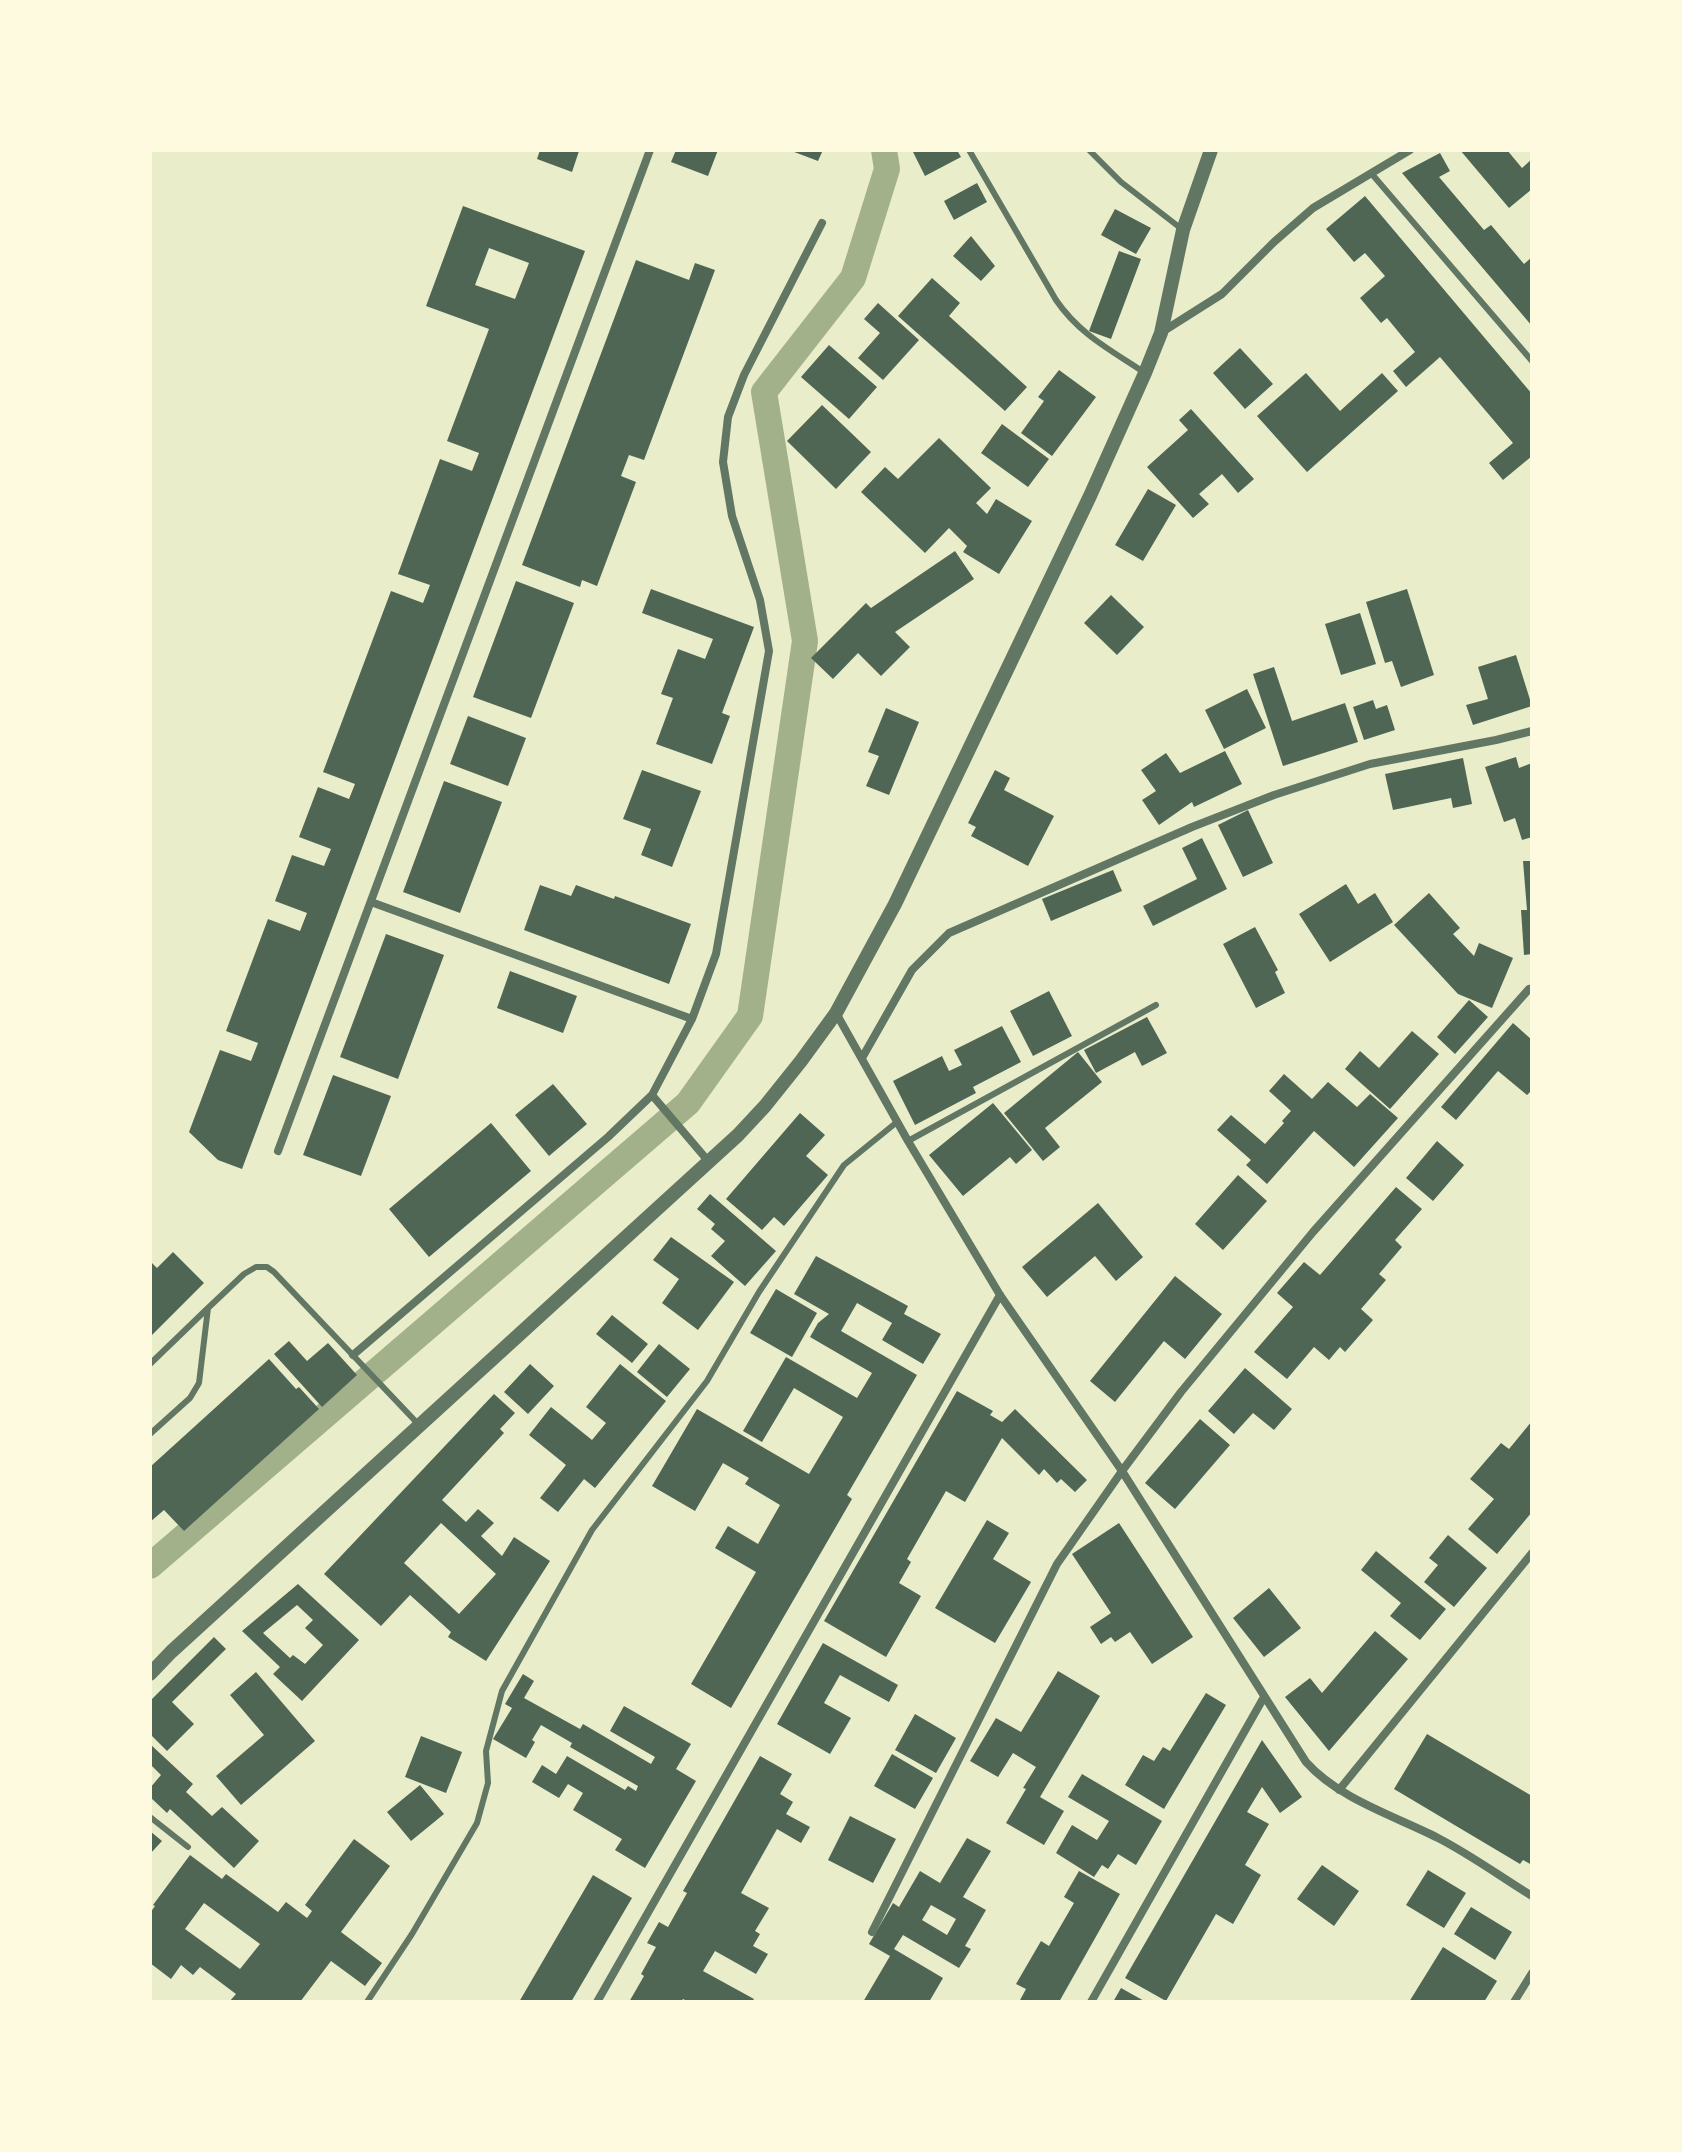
<!DOCTYPE html>
<style>
body{margin:0}
#map{position:relative;width:1682px;height:2152px;overflow:hidden;background:#e9edc9;font-family:"Golos Text",sans-serif}
canvas{display:block}
.frame{position:absolute;inset:0;border:152px solid #fefae0;pointer-events:none}
</style>
<div id="map">
<canvas width="1682" height="2152"></canvas>
<div class="frame"></div>
</div>
<script>
const ctx = document.querySelector('canvas').getContext('2d');
ctx.lineJoin = 'round';
function strokePath(path, color, width, dash) { ctx.strokeStyle = color; ctx.lineWidth = width; ctx.lineCap = dash ? 'butt' : 'round'; ctx.setLineDash(dash || []); ctx.stroke(path); }
function fillPath(path, color) { ctx.fillStyle = color; ctx.fill(path, 'evenodd'); }
strokePath(new Path2D(`
 M150 1566 688 1103 750 1016 805 641 764 392 853 278 887 169 884 150`), '#a3b18a', 26);
fillPath(new Path2D(`
 M540 150H575L579 151 572 172 537 159Z
 M676 150H718L708 176 671 162Z
 M789 150H823L818 161Z
 M912 150H957L961 157 925 176Z
 M1460 150H1507L1522 168 1532 159V189L1509 208Z
 M1440 153 1450 171 1439 177 1484 230 1491 225 1524 264 1532 257V326L1402 173Z
 M977 183 987 202 954 220 944 201Z
 M1365 196 1532 394V456L1503 480 1489 463 1513 443 1440 357 1406 387 1393 371 1415 352 1387 318 1381 323 1360 298 1385 276 1365 253 1354 262 1326 229Z
 M463 206 585 251 242 1169 218 1160 189 1132 220 1050 251 1061 258 1043 226 1031 268 919 300 931 307 913 275 901 292 855 324 866 331 849 299 837 318 787 349 799 355 784 323 772 391 591 423 603 430 585 398 574 440 459 472 471 479 453 447 441 489 329 426 306ZM489 248 529 263 515 299 475 285Z
 M1115 209 1151 228 1136 254 1101 235Z
 M971 236 995 266 981 281 953 256Z
 M1119 251 1141 259 1111 339 1089 331Z
 M636 260 689 280 695 263 715 270 644 460 629 455 621 476 636 482 597 586 582 580 580 587 522 565Z
 M932 278 960 303 949 316 1027 387 1005 411 898 316Z
 M878 303 919 340 883 380 858 358 880 333 864 319Z
 M829 345 877 387 849 419 801 377Z
 M1240 348 1273 384 1245 409 1213 373Z
 M1059 370 1096 397 1052 456 1021 433 1044 401 1038 397Z
 M1306 373 1340 411 1382 373 1398 391 1307 472 1257 416Z
 M822 405 871 452 836 489 787 441Z
 M1191 409 1254 479 1238 493 1222 474 1199 494 1209 504 1193 518 1147 467 1188 430 1179 420Z
 M1002 424 1049 459 1028 487 981 453Z
 M939 438 991 488 976 503 987 514 996 499 1032 521 999 574 963 552 967 546 949 528 925 553 861 492 885 467 898 479Z
 M1148 489 1176 505 1143 561 1115 545Z
 M955 551 974 579 895 632 910 647 881 676 858 653 833 679 811 658 866 603 871 608Z
 M516 581 574 603 531 718 473 697Z
 M651 589 754 627 722 713 730 716 712 764 656 744 673 698 661 694 678 649 705 659 713 639 642 613Z
 M1407 589 1434 675 1401 687 1392 661 1385 663 1366 602Z
 M1111 595 1144 627 1117 655 1084 623Z
 M1360 613 1376 664 1341 675 1325 624Z
 M1516 655 1532 706 1473 725 1466 705 1488 699 1478 667Z
 M1274 667 1292 721 1345 703 1358 742 1283 766 1253 674Z
 M1247 689 1266 728 1224 749 1205 710Z
 M1373 700 1376 709 1387 705 1395 730 1364 740 1353 707Z
 M886 708 919 722 889 795 866 786 879 756 868 752Z
 M468 716 526 738 508 786 450 764Z
 M1225 751 1242 784 1194 807 1192 802 1159 825 1142 800 1156 791 1141 770 1166 753 1180 773Z
 M1516 757 1519 768 1532 763V837L1522 840 1515 818 1504 822 1485 767Z
 M1463 758 1472 804 1453 808 1451 798 1393 810 1385 774Z
 M642 770 701 791 672 867 641 855 651 829 623 819Z
 M995 770 1010 778 1004 790 1054 816 1028 866 971 836 976 827 968 823Z
 M444 781 502 802 460 913 403 892Z
 M1248 810 1273 863 1243 877 1218 825Z
 M1202 838 1227 889 1153 926 1143 906 1197 879 1182 848Z
 M1523 861H1532V954L1524 955 1521 910H1527Z
 M1113 870 1122 891 1051 921 1042 899Z
 M1346 884 1358 904 1375 893 1393 922 1330 962 1299 914Z
 M540 885 571 896 576 885 614 899 615 896 691 924 669 984 524 930Z
 M1429 893 1460 928 1453 934 1474 956 1479 943 1513 958 1492 1008 1458 994 1394 925Z
 M1255 927 1278 970 1275 972 1285 993 1256 1008 1223 944Z
 M386 934 444 955 398 1079 340 1057Z
 M510 971 577 996 563 1033 497 1008Z
 M1049 991 1072 1036 1033 1056 1010 1011Z
 M1469 1000 1488 1017 1455 1054 1437 1037Z
 M1147 1017 1167 1053 1142 1066 1135 1052 1096 1073 1084 1050Z
 M1513 1023 1532 1040V1090L1527 1095 1498 1071 1456 1120 1441 1107Z
 M1002 1026 1021 1062 973 1087 976 1093 915 1125 893 1081 942 1056 949 1071 962 1065 954 1050Z
 M1412 1031 1439 1054 1390 1109 1345 1069 1360 1051 1379 1068Z
 M1078 1052 1102 1082 1045 1128 1060 1147 1043 1161 1004 1113Z
 M1284 1074 1312 1099 1328 1082 1357 1107 1370 1094 1398 1118 1354 1167 1314 1131 1267 1184 1246 1165 1251 1160 1217 1130 1231 1115 1265 1144 1284 1123 1282 1121 1291 1111 1269 1091Z
 M333 1075 391 1096 361 1176 303 1155Z
 M553 1084 587 1124 549 1156 515 1115Z
 M993 1103 1032 1150 1016 1164 1010 1157 963 1196 929 1155Z
 M800 1113 825 1135 806 1156 828 1175 784 1226 774 1217 762 1230 726 1199Z
 M491 1123 531 1171 429 1257 389 1209Z
 M1437 1141 1464 1165 1433 1201 1406 1178Z
 M1238 1175 1267 1201 1223 1250 1195 1224Z
 M1396 1187 1422 1209 1395 1240 1402 1247 1379 1274 1386 1280 1361 1309 1373 1320 1345 1352 1340 1347 1329 1360 1314 1347 1287 1379 1254 1352 1293 1307 1277 1293 1304 1262 1320 1275Z
 M710 1194 776 1251 745 1286 711 1256 725 1241 711 1229 715 1224 697 1209Z
 M1098 1203 1143 1257 1116 1281 1095 1256 1047 1297 1022 1267Z
 M671 1237 734 1282 698 1330 662 1303 679 1279 653 1260Z
 M173 1252 204 1283 150 1337V1261L157 1268Z
 M816 1256 908 1306 904 1314 941 1334 923 1364 882 1340 892 1323 857 1303 841 1331 917 1375 847 1495 852 1499 731 1708 691 1684 756 1572 715 1548 728 1526 758 1544 780 1505 745 1484 749 1478 723 1463 695 1511 652 1486 697 1409 809 1474 843 1417 794 1388 762 1442 743 1431 786 1357 857 1398 872 1373 810 1337 818 1323 829 1314 794 1294Z
 M1175 1276 1222 1314 1185 1359 1164 1341 1115 1402 1090 1381Z
 M776 1289 817 1313 792 1357 750 1333Z
 M612 1315 648 1344 632 1363 596 1334Z
 M289 1341 307 1361 328 1343 357 1375 322 1407 274 1354Z
 M659 1344 690 1369 667 1397 637 1372Z
 M269 1359 296 1389 299 1387 319 1409 184 1531 164 1510 150 1522V1467Z
 M530 1364 554 1386 528 1414 504 1392Z
 M620 1364 666 1401 595 1488 584 1479 558 1512 540 1498 566 1465 529 1435 551 1407 592 1440 606 1423 586 1407Z
 M1245 1368 1292 1409 1274 1430 1253 1413 1234 1434 1208 1411Z
 M957 1391 993 1411 990 1415 1002 1422 1015 1409 1087 1480 1075 1492 1061 1479 1057 1483 1044 1469 1039 1475 1002 1438 965 1502 946 1491 907 1559 911 1562 899 1583 921 1596 886 1657 824 1621Z
 M494 1394 515 1413 500 1429 504 1433 442 1500 466 1522 478 1509 494 1523 481 1536 502 1556 514 1537 550 1561 486 1661 448 1637 451 1632 410 1595 381 1626 324 1574ZM441 1523 496 1574 459 1614 404 1563Z
 M1200 1419 1230 1445 1175 1509 1145 1483Z
 M1532 1421V1512L1497 1554 1468 1529 1494 1499 1470 1479 1501 1443 1509 1449Z
 M987 1520 1009 1533 993 1559 1031 1582 995 1643 935 1608Z
 M1119 1523 1193 1637 1152 1664 1130 1632 1115 1642 1111 1637 1101 1644 1090 1627 1111 1613 1072 1554Z
 M1448 1535 1487 1568 1454 1607 1424 1582 1438 1565 1429 1558Z
 M1376 1551 1446 1609 1420 1640 1390 1616 1401 1603 1361 1570Z
 M298 1584 359 1640 302 1701 273 1674 280 1667 242 1631ZM297 1605 313 1620 305 1628 323 1645 305 1664 293 1655 290 1658 263 1633Z
 M1269 1588 1301 1628 1264 1657 1233 1618Z
 M1375 1631 1408 1659 1329 1751 1285 1697 1310 1678 1322 1693Z
 M214 1637 226 1649 172 1702 194 1724 167 1751 150 1734V1701Z
 M823 1643 898 1685 889 1702 840 1675 824 1703 851 1718 830 1754 777 1724Z
 M1058 1671 1100 1696 1040 1797 1064 1811 1044 1845 1006 1823 1026 1789 1023 1788 1036 1767 1013 1753 998 1777 970 1761 996 1718 1021 1732Z
 M256 1672 315 1741 241 1805 216 1776 264 1735 230 1695Z
 M523 1674 534 1681 524 1698 580 1729 583 1724 651 1764 655 1757 610 1731 624 1706 691 1744 676 1769 696 1781 645 1868 615 1850 622 1839 573 1810 583 1793 568 1784 559 1798 532 1782 542 1765 556 1774 567 1756 625 1790 628 1786 636 1791 638 1786 570 1747 572 1743 541 1725 532 1740 535 1742 526 1758 493 1739 512 1708 505 1704Z
 M1206 1693 1226 1705 1164 1809 1125 1785 1143 1755 1154 1761 1163 1747 1170 1751Z
 M915 1714 956 1738 936 1773 895 1750Z
 M1427 1734 1532 1796V1865L1523 1860 1520 1864 1394 1789Z
 M421 1736 462 1752 446 1793 405 1777Z
 M1262 1740 1302 1797 1280 1813 1262 1787 1247 1812 1269 1824 1245 1865 1261 1875 1233 1924 1216 1914 1166 2001 1125 1978Z
 M150 1744 193 1784 186 1792 212 1816 222 1807 259 1841 234 1868 170 1809 167 1813 150 1797V1788L161 1775 150 1764Z
 M892 1754 933 1778 915 1809 874 1786Z
 M760 1756 792 1774 780 1794 793 1802 786 1814 810 1827 801 1843 777 1829 741 1893 769 1908 755 1931 760 1934 753 1946 768 1954 756 1974 715 1951 703 1971 754 1999 752 2002H689L683 1999 681 2002H629L644 1976 641 1974 656 1947 647 1943 659 1922 668 1927 687 1893 683 1891Z
 M1082 1774 1162 1821 1136 1865 1118 1854 1108 1869 1102 1865 1094 1877 1056 1853 1072 1825 1097 1840 1109 1821 1068 1797Z
 M420 1785 444 1814 411 1841 387 1812Z
 M850 1816 896 1839 873 1883 828 1860Z
 M150 1831 162 1841 150 1854Z
 M967 1838 991 1851 963 1897 986 1910 965 1946 971 1949 959 1968 903 1935 894 1949 943 1978 929 2002H863L890 1956 869 1944 893 1903 899 1907 920 1871 940 1883ZM931 1905 956 1919 947 1935 922 1920Z
 M354 1839 390 1866 341 1932 382 1963 365 1986 331 1961 300 2002H229L236 1994 200 1967 193 1975 181 1965 171 1979 150 1963V1913L155 1906 153 1905 190 1855 222 1879 226 1874 278 1912 286 1902 307 1918 312 1911 305 1905ZM204 1903 260 1944 240 1969 185 1929Z
 M1322 1865 1359 1891 1334 1926 1297 1899Z
 M1428 1870 1466 1893 1444 1928 1406 1905Z
 M1079 1871 1120 1894 1059 2002H1019L1026 1989 1016 1984 1041 1941 1049 1946 1074 1903 1064 1897Z
 M593 1875 632 1898 571 2002H519Z
 M1471 1907 1512 1932 1495 1960 1454 1934Z
 M1443 1947 1497 1981 1484 2002H1409Z
 M1121 1988 1146 2002H1113Z`), '#4f6655');
strokePath(new Path2D(`
 M969 150 1056 300C1080 335 1111 350 1145 373
 M1089 150 1121 182 1183 230
 M1371 173 1532 361
 M908 1141 1156 1005
 M150 1364 208 1308
 M150 1434 190 1398 199 1383 208 1308 244 1274 256 1267H267L274 1272 420 1426
 M150 1817 188 1847
 M367 2002 412 1934 477 1823 488 1783 486 1751 502 1691 592 1530 707 1381 759 1292 844 1165 897 1122`), '#617663', 6);
strokePath(new Path2D(`
 M1162 332 1222 294 1274 242 1313 208 1410 150
 M371 902 692 1019
 M836 1013 908 1141 1000 1295 1122 1471 1306 1762C1339 1799 1395 1816 1438 1838 1471 1855 1501 1877 1532 1896
 M862 1058 912 970 949 933 1192 827 1274 795 1370 764 1496 740 1532 731
 M652 1095 709 1162
 M278 1151 650 150
 M353 1355 608 1137 652 1095 692 1019 716 954 769 651 760 600 732 516 723 462 728 417 744 375 822 223
 M1339 1790 1532 1553
 M872 1932 1057 1564 1122 1471 1181 1392 1313 1232 1529 989
 M597 2002 1000 1295
 M1091 2002 1264 1697
 M1514 2002 1532 1973`), '#617663', 8);
strokePath(new Path2D(`
 M150 1674 171 1652 738 1135 765 1106 801 1061 836 1013 895 904 1090 496 1145 373 1161 333 1183 230 1211 150`), '#617663', 14);
</script>
